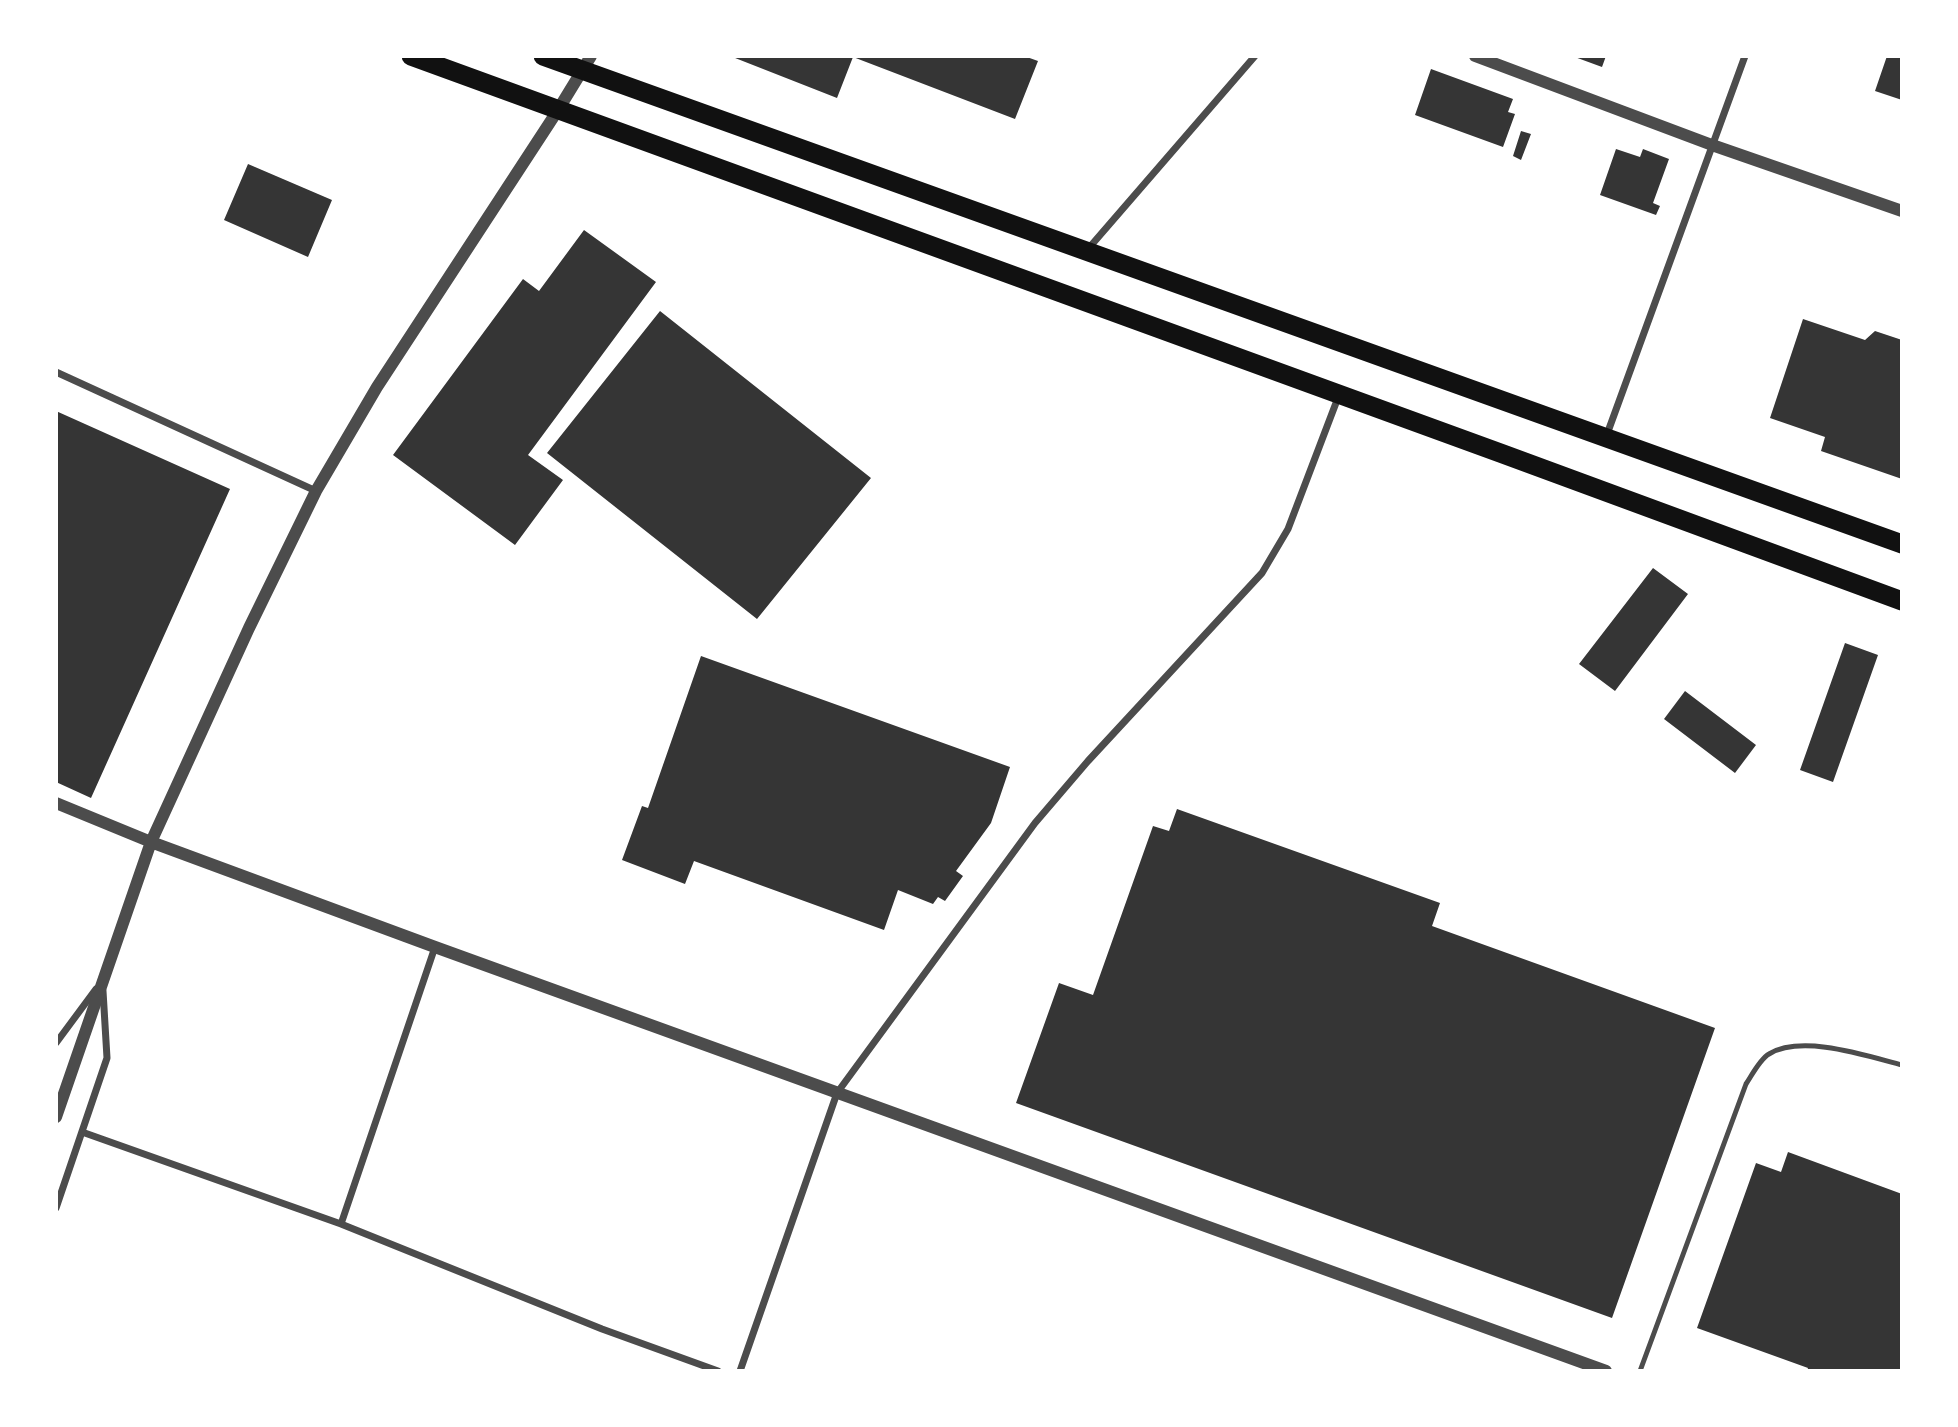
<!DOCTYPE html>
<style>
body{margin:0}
#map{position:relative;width:1958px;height:1427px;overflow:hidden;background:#fff;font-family:Lato,sans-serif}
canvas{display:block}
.frame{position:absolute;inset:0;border:58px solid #fff;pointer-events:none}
</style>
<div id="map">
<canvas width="1958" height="1427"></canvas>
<div class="frame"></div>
</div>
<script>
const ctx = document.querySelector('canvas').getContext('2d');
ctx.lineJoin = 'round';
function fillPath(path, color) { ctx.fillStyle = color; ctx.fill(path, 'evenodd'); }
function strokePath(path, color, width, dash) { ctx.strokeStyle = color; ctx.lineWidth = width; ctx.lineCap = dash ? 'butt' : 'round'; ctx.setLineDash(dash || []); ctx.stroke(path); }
fillPath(new Path2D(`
 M730 56H1024L1038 61 1015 119 853 57 837 98Z
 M1572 56H1606L1602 67Z
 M1887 56H1902V100L1875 91Z
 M1431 69 1513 99 1508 112 1515 114 1503 147 1415 115Z
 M1521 131 1531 134 1521 160 1513 156Z
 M1616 149 1640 157 1643 149 1669 159 1653 203 1660 206 1656 215 1600 195Z
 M248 164 332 200 308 257 224 220Z
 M584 230 656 282 528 455 563 480 515 545 393 455 523 279 539 291Z
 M660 311 871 478 757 619 547 453Z
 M1803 319 1865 340 1875 331 1902 340V479L1821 451 1825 437 1770 418Z
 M56 411 230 489 91 798 56 782Z
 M1653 568 1688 594 1615 691 1579 664Z
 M1845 643 1878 655 1833 782 1800 770Z
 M701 656 1010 767 991 823 956 871 963 876 945 901 938 897 933 904 898 890 884 930 694 861 685 884 622 860 642 806 648 808Z
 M1685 691 1756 745 1735 773 1664 719Z
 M1177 809 1440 903 1432 926 1715 1028 1612 1318 1016 1103 1059 983 1093 995 1153 826 1169 831Z
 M1788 1152 1902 1194V1371H1807L1808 1368 1697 1328 1756 1163 1781 1172Z`), '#353535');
strokePath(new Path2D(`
 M1640 1371 1746 1084C1752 1075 1760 1059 1769 1054 1802 1034 1867 1056 1902 1065`), '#4c4c4c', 5);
strokePath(new Path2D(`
 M1088 249 1255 56
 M56 372 316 491
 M1606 437 1745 56
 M56 1043 96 989
 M82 1132 341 1224 602 1329 718 1371
 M56 1208 107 1058 103 991
 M341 1224 435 947
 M740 1371 837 1093 1035 823 1088 761 1262 573 1288 529 1339 395`), '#4c4c4c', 7);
strokePath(new Path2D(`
 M1475 56 1712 145 1902 211
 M56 803 151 842 435 947 1606 1371
 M56 1117 151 842 249 628 316 491 377 387 558 110 591 56`), '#4c4c4c', 12);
strokePath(new Path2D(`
 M411 56 1503 454 1902 601
 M543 56 1902 544`), '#111', 19);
</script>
